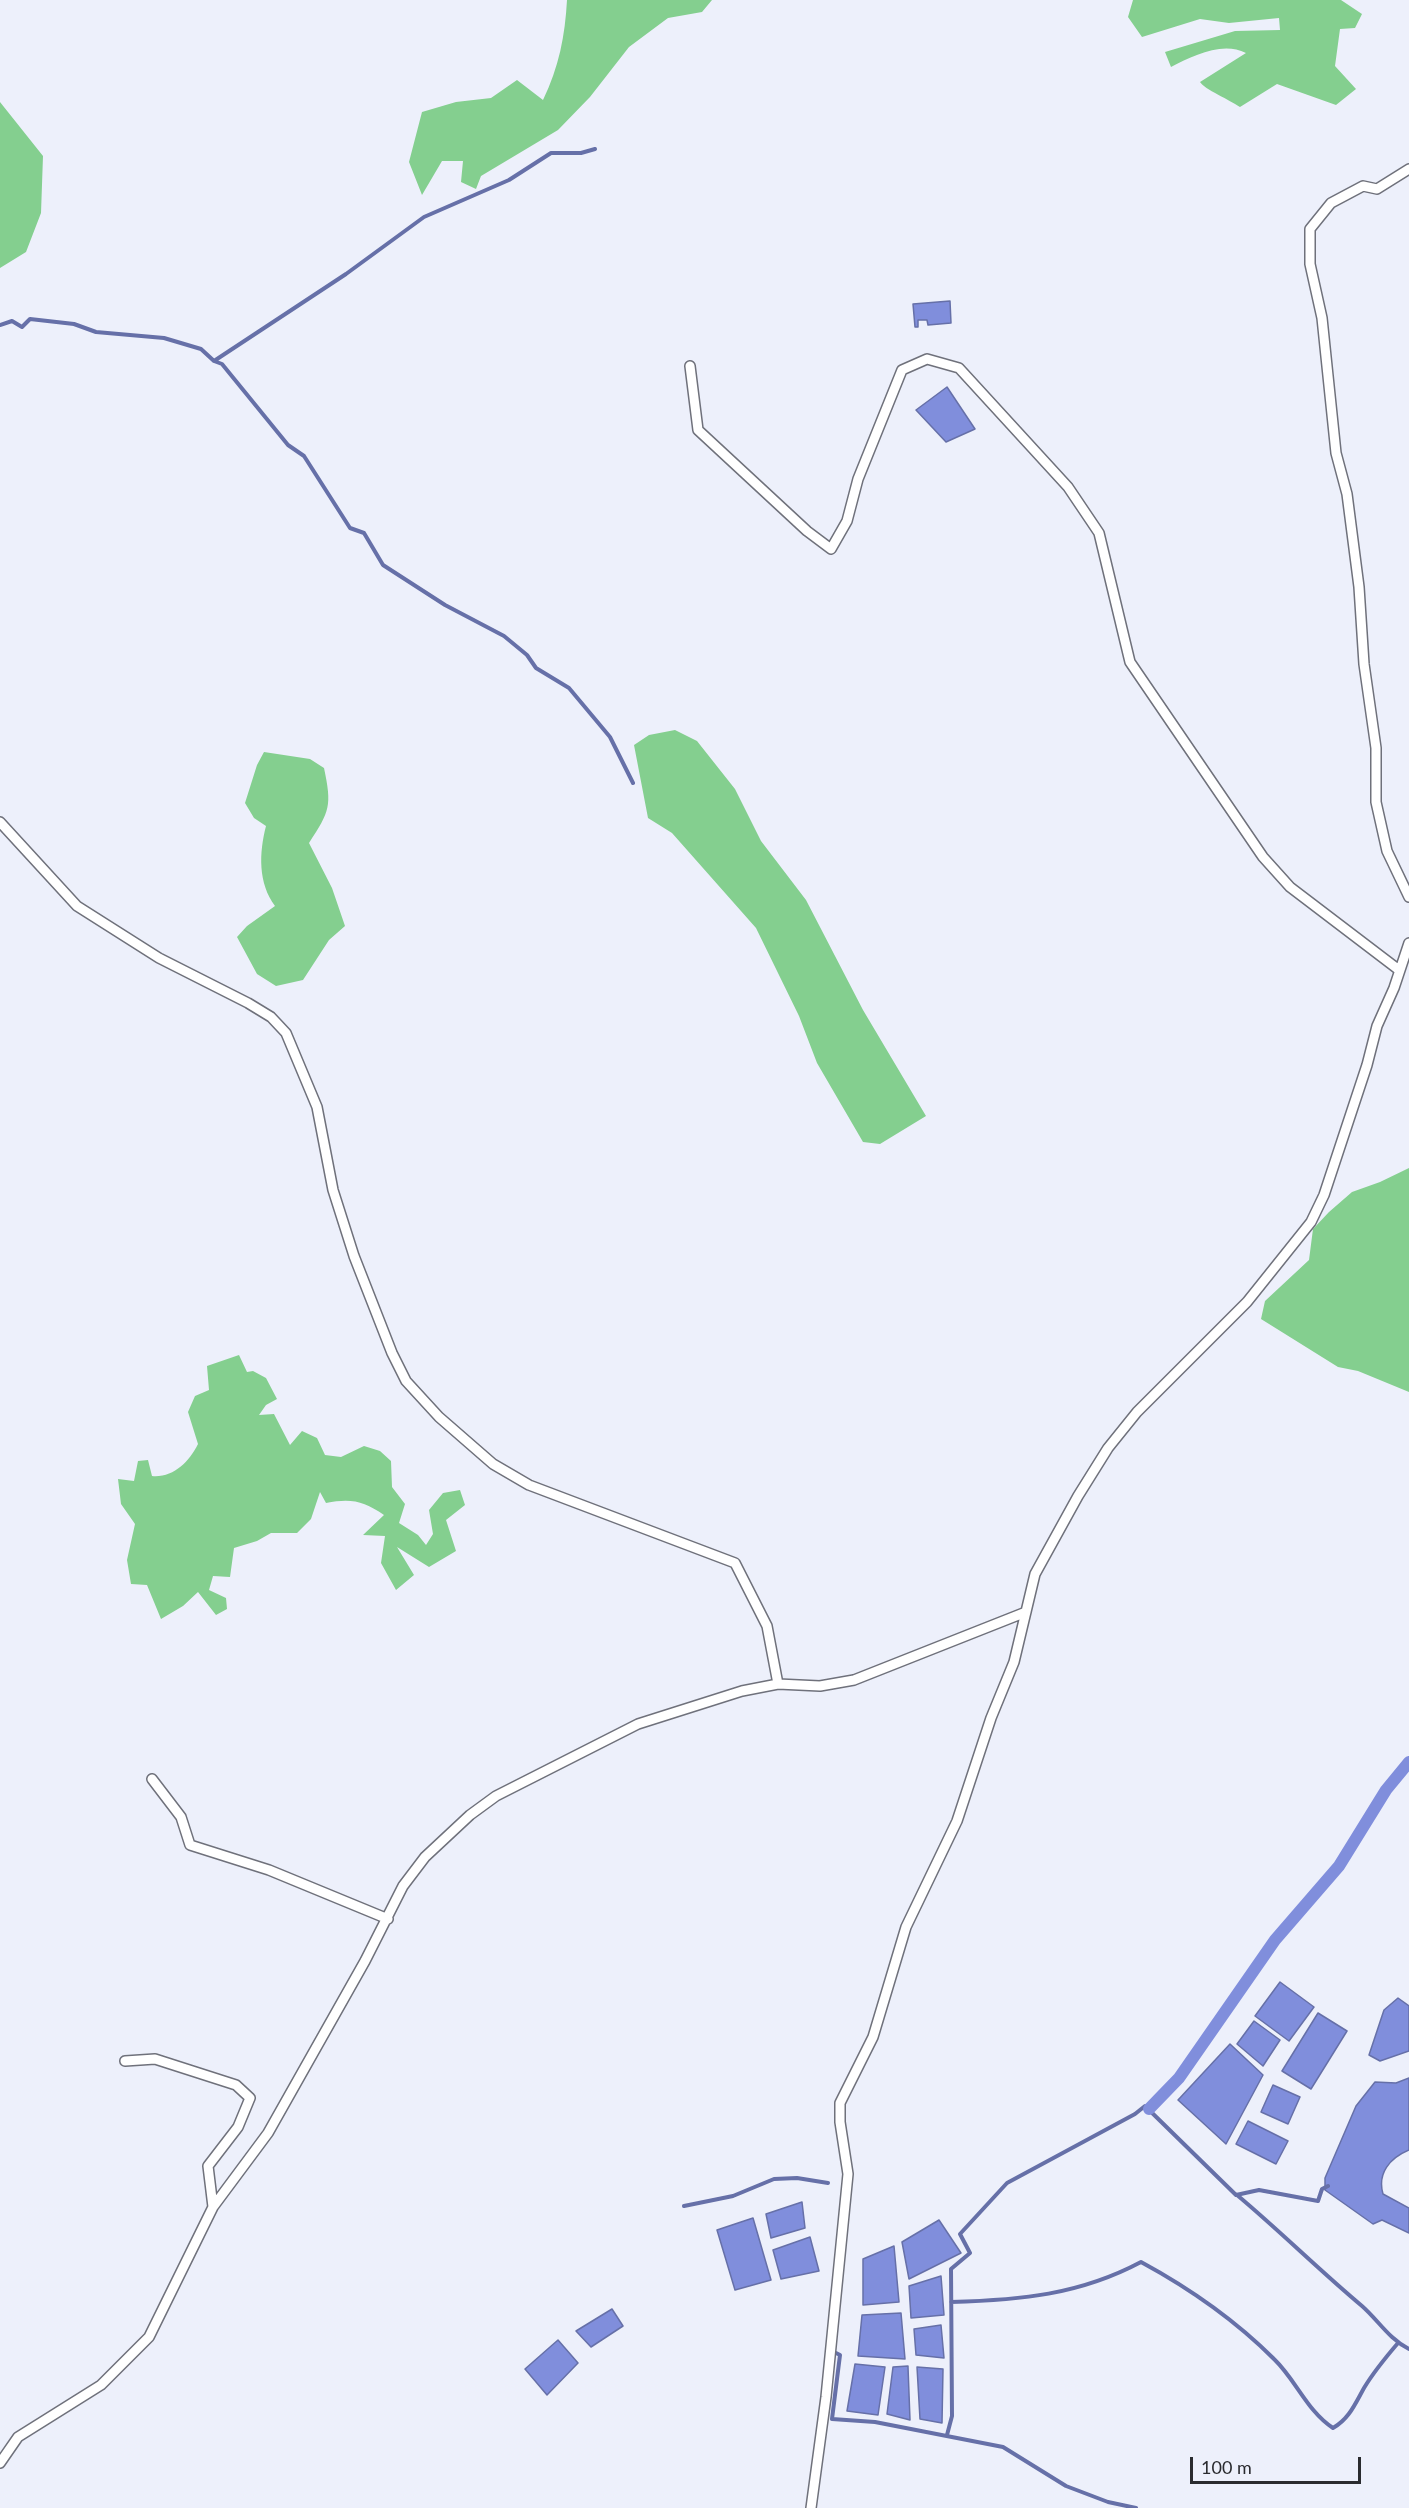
<!DOCTYPE html>
<style>
body{margin:0}
#map{position:relative;width:1409px;height:2508px;overflow:hidden;background:#edf0fb;font-family:Lato,sans-serif}
canvas{display:block}
.scale{position:absolute;left:1190px;top:2457px;width:171px;height:27px;box-sizing:border-box;border:3px solid #2a2b2f;border-top:0;padding-left:8px;font-size:18px;line-height:21px;white-space:nowrap;color:#2a2b2f;-webkit-text-stroke:4px #edf0fb;paint-order:stroke}
</style>
<div id="map">
<canvas width="1409" height="2508"></canvas>
<div class="scale">100 m</div>
</div>
<script>
const ctx = document.querySelector('canvas').getContext('2d');
ctx.lineJoin = 'round';
function fillPath(path, color) { ctx.fillStyle = color; ctx.fill(path, 'evenodd'); }
function strokePath(path, color, width, dash) { ctx.strokeStyle = color; ctx.lineWidth = width; ctx.lineCap = dash ? 'butt' : 'round'; ctx.setLineDash(dash || []); ctx.stroke(path); }
fillPath(new Path2D(`
 M567 0H712L702 12 668 18 629 47 590 97 558 130 481 176 476 189 461 182 463 161H442L422 195 409 162 422 112 456 102 491 98 517 80 543 100C559 67 565 36 567 0Z
 M1133 0H1341L1362 14 1355 28 1340 29 1335 66 1356 89 1336 105 1277 84 1240 107C1230 100 1204 89 1200 82L1246 53C1222 41 1193 56 1171 67L1165 52 1235 31 1280 30 1279 18 1229 23 1200 19 1142 37 1128 17Z
 M0 102 43 156 41 213 26 252 0 268Z
 M675 730 697 741 735 789 761 841 806 900 863 1010 926 1116 880 1144 863 1142 817 1063 799 1016 756 928 672 833 648 818 634 745 649 735Z
 M264 752 310 759 324 768C332 806 330 811 309 843L332 888 345 926 329 940 303 980 276 986 257 974 237 937 247 926 275 906C258 883 259 853 266 826L254 818 245 803 257 765Z
 M1409 1168V1392L1358 1371 1338 1367 1261 1319 1265 1301 1309 1260 1313 1229 1329 1212 1352 1192 1380 1182Z
 M239 1355 247 1372 253 1371 266 1378 277 1399 266 1405 259 1415 274 1414 290 1445 302 1431 317 1438 325 1455 341 1457 364 1446 380 1451 391 1461 392 1487 405 1504 399 1523 418 1535 426 1545 433 1534 429 1510 443 1493 460 1490 465 1505 446 1520 456 1551 429 1567 397 1547 414 1575 396 1590 381 1563 385 1536 363 1535 384 1515C364 1501 351 1498 326 1503L320 1492 311 1519 297 1533H271L257 1541 234 1548 230 1577 213 1576 209 1590 226 1598 227 1609 216 1615 198 1592 183 1606 161 1619 147 1585 131 1584 127 1560 135 1524 121 1504 118 1479 134 1481 138 1461 148 1460 152 1476C173 1478 189 1462 198 1444L188 1412 195 1396 209 1390 207 1366Z`), '#84cf8f');
const water = new Path2D(`
 M950 301 951 323 928 325 927 320H918V327H915L913 304Z
 M947 387 975 429 946 442 916 410Z
 M1280 1982 1314 2007 1289 2041 1255 2016Z
 M1398 1998 1409 2006V2051L1380 2061 1369 2055 1384 2010Z
 M1318 2013 1347 2031 1311 2089 1282 2071Z
 M1254 2021 1280 2040 1263 2066 1237 2044Z
 M1230 2044 1263 2075 1226 2144 1178 2100Z
 M1409 2078V2150C1390 2158 1377 2173 1383 2194L1409 2208V2233L1382 2220 1373 2224 1325 2190V2178L1356 2106 1375 2082 1396 2083Z
 M1273 2085 1300 2097 1288 2124 1261 2112Z
 M1248 2121 1288 2141 1276 2164 1236 2144Z
 M802 2202 805 2228 771 2238 766 2214Z
 M753 2218 771 2280 735 2290 717 2230Z
 M939 2220 961 2253 909 2279 902 2242Z
 M810 2237 819 2271 781 2279 773 2250Z
 M894 2246 899 2302 863 2305V2259Z
 M941 2276 944 2315 911 2318 909 2286Z
 M612 2309 623 2326 591 2347 576 2331Z
 M901 2313 905 2359 858 2356 862 2315Z
 M941 2325 944 2358 916 2355 914 2329Z
 M558 2340 578 2363 547 2395 525 2369Z
 M855 2364 885 2367 878 2415 847 2411Z
 M908 2366V2367L910 2420 887 2414 893 2367Z
 M917 2367 943 2369 942 2423 920 2419Z`);
fillPath(water, '#808edc');
strokePath(water, '#6670a8', 1.5);
strokePath(new Path2D(`
 M0 325 12 321 22 327 30 319 74 324 96 332 164 338 201 349 214 361 222 364 288 445 304 456 350 528 364 533 383 565 445 605 504 636 527 655 536 668 569 688 610 737 633 783
 M214 361 346 274 424 217 509 180 551 153H581L595 149
 M1237 2195C1280 2231 1319 2270 1362 2306 1378 2320 1389 2339 1409 2349
 M684 2206 733 2196 774 2179 797 2178 828 2183
 M951 2302C1020 2300 1079 2295 1141 2262 1189 2288 1235 2320 1274 2359 1296 2380 1307 2411 1333 2428 1349 2419 1355 2404 1364 2388 1373 2373 1386 2357 1398 2343
 M836 2353 840 2355 832 2419 875 2422 1003 2447 1066 2486 1108 2502 1136 2508
 M947 2435 952 2416 951 2269 970 2253 960 2234 1007 2183 1135 2114 1145 2106 1236 2195 1259 2190 1318 2201 1322 2189 1328 2186`), '#6670a8', 4);
strokePath(new Path2D(`
 M1149 2109 1179 2078 1275 1940 1339 1866 1386 1790 1409 1762`), '#808edc', 12);
const minor = new Path2D(`
 M1409 169 1377 189 1363 186 1331 203 1310 229V264L1322 318 1336 453 1347 494 1359 587 1364 664 1376 748V802L1387 851 1409 897
 M690 366 698 430 807 531 831 549 847 521 858 479 902 370 927 359 959 368 1068 487 1099 533 1130 662 1263 857 1290 887 1399 970
 M0 822 77 906 159 958 248 1003 271 1017 286 1033 317 1107 333 1190 354 1256 392 1353 406 1381 439 1417 493 1464 529 1485 735 1563 767 1626 778 1684
 M152 1779 181 1817 190 1845 269 1870 388 1919
 M125 2061 155 2059 236 2085 250 2098 238 2127 208 2166 213 2207
 M0 2463 18 2437 101 2385 149 2337 213 2207 268 2133 365 1961 403 1886 425 1857 470 1815 496 1796 638 1724 742 1691 778 1684 820 1686 854 1680 1026 1612
 M811 2508 826 2397 848 2174 840 2122V2103L873 2037 906 1927 957 1821 991 1718 1014 1662 1035 1574 1078 1496 1108 1448 1137 1412 1247 1302 1311 1222 1324 1195 1367 1065 1377 1026 1394 988 1409 943`);
strokePath(minor, '#6f717b', 12);
strokePath(minor, '#fff', 9);
</script>
